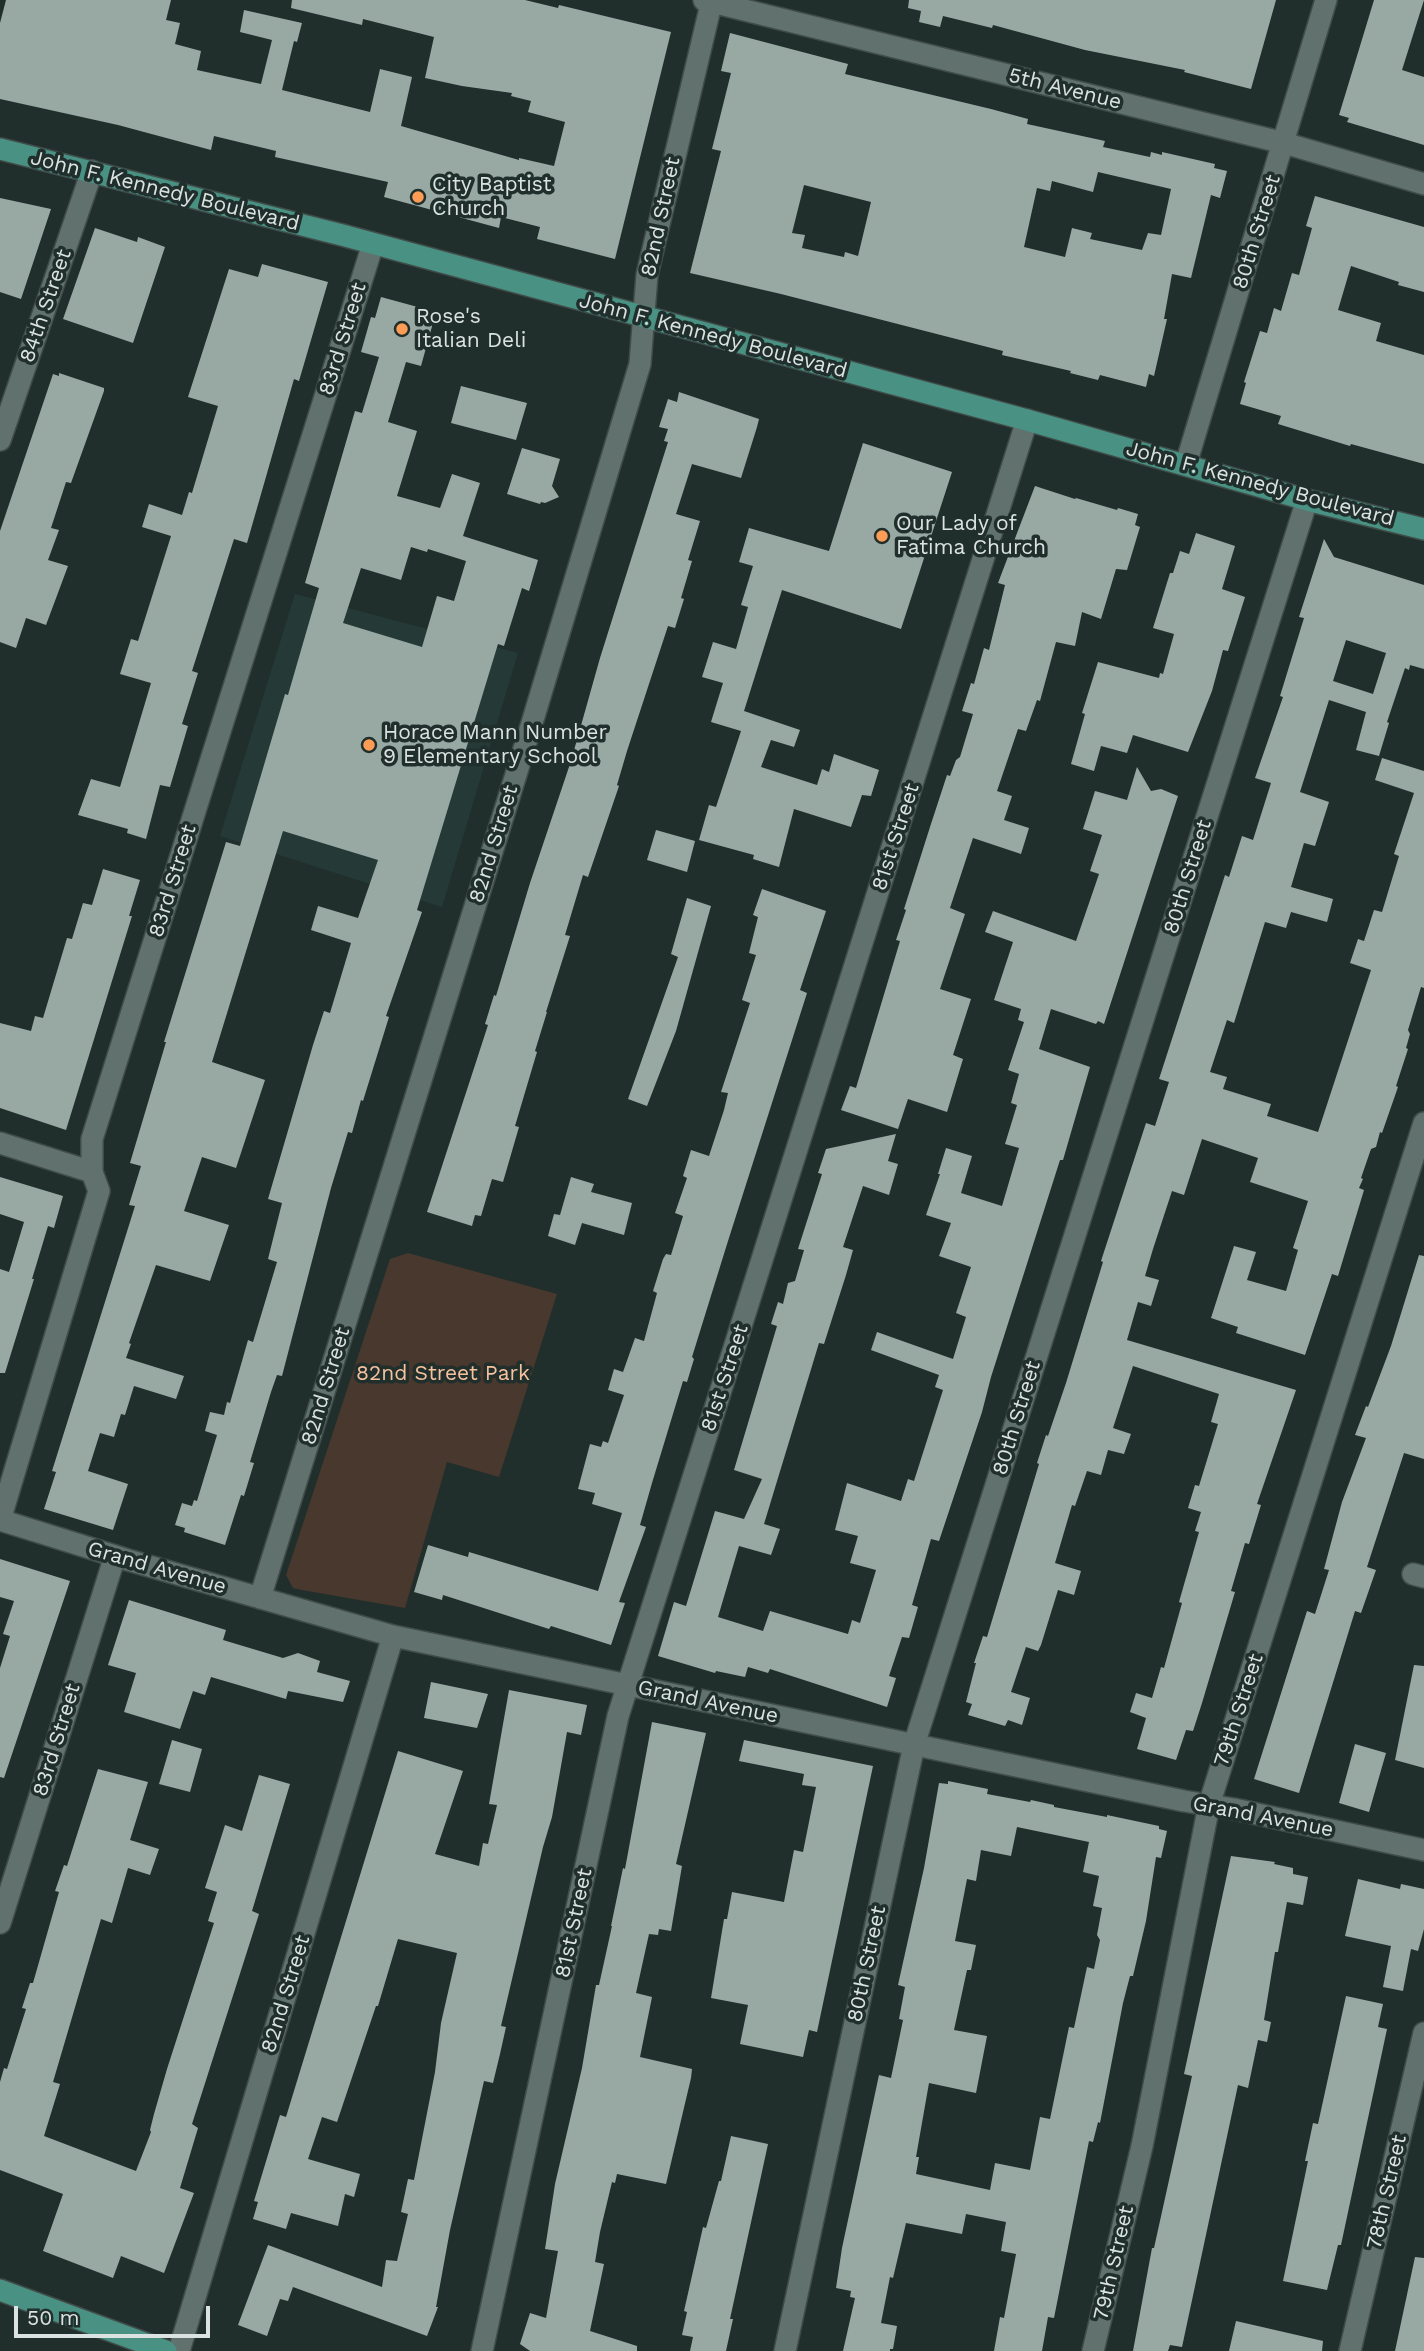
<!DOCTYPE html>
<style>
body{margin:0}
#map{position:relative;width:1424px;height:2351px;overflow:hidden;background:#212f2c;font-family:"Work Sans",sans-serif}
canvas{display:block}
.scale{position:absolute;left:14px;top:2306px;width:196px;height:32px;box-sizing:border-box;border:4px solid #dae3e1;border-top:0;padding-left:9px;font-size:21px;line-height:24px;white-space:nowrap;color:#dae3e1;-webkit-text-stroke:5px #212f2c;paint-order:stroke}
</style>
<div id="map">
<canvas width="1424" height="2351"></canvas>
<div class="scale">50 m</div>
</div>
<script>
const ctx = document.querySelector('canvas').getContext('2d');
ctx.lineJoin = 'round';
function fillPath(path, color) { ctx.fillStyle = color; ctx.fill(path, 'evenodd'); }
function strokePath(path, color, width, dash) { ctx.strokeStyle = color; ctx.lineWidth = width; ctx.lineCap = dash ? 'butt' : 'round'; ctx.setLineDash(dash || []); ctx.stroke(path); }
function drawText(font, color, halo, rows, align = 'center') {
  ctx.font = font + ' "Work Sans",sans-serif'; ctx.lineWidth = 7; ctx.setLineDash([]); ctx.textBaseline = 'middle'; ctx.strokeStyle = halo; ctx.fillStyle = color; for (const [text, x, y, turn = 0] of rows) {
    ctx.save(); ctx.translate(x, y); ctx.rotate((+turn || 0) * Math.PI / 180); ctx.textAlign = isNaN(turn) ? turn : align; if (halo) ctx.strokeText(text, 0, 0); ctx.fillText(text, 0, 0); ctx.restore();
  }
}
fillPath(new Path2D(`
 M295 594 518 653 442 907 220 836Z`), '#253a36');
fillPath(new Path2D(`
 M408 1253 557 1294 499 1477 447 1462 405 1608 302 1590 293 1588 286 1575 390 1259Z`), '#48382d');
fillPath(new Path2D(`
 M6 0H171L166 20 180 23 175 44 201 51 197 70 261 84 272 40 240 32 244 10 302 23 297 42 294 41 282 90 370 112 380 69 412 77 401 126 519 160V158L554 166 565 122 528 112 531 101 511 96 512 93 462 86 425 78 434 37 363 19 362 25 291 8 292 0H525L558 8 559 5 671 32 615 259 537 239 540 227 501 217 499 228 384 197 388 182 275 157 276 151 214 136 211 150 118 125 0 99V23Z
 M909 0H1276L1251 89 1184 72 1185 70 1085 50 993 25 992 28 943 16 940 27 919 22 921 11 908 8Z
 M1374 0H1424L1402 70 1424 77V145L1347 122 1349 118 1339 115Z
 M730 33 848 64 845 74 991 109 1028 119 1027 124 1105 141 1103 147 1150 157 1151 152 1162 155V152L1215 164 1214 168 1227 171 1220 198 1211 195 1191 278 1172 274 1164 319H1167L1154 376 1149 374 1146 387 1100 375 1098 380 1070 373 1071 371 1002 355 1003 351 781 294 690 273 721 151 712 149 731 73 721 71ZM1098 172 1171 189 1161 235 1148 233 1142 250 1090 239 1092 233 1072 228 1065 257 1024 247 1037 188 1050 191 1052 181 1093 192ZM804 185 871 202 858 256 845 252 844 257 802 248 805 235 792 233Z
 M1315 196 1424 227V292L1398 285 1399 282 1351 266 1338 310 1381 323 1376 341 1424 355V464L1351 444 1350 446 1278 424 1281 416 1240 404 1246 383 1244 382 1260 331 1267 333 1274 308 1281 311 1292 273 1299 275 1312 228 1306 226Z
 M0 198 51 209 21 299 0 292Z
 M95 228 137 242 138 237 165 247 133 343 63 319Z
 M262 264 328 282 299 381 294 379 247 543 234 539 192 671 198 673 182 724 188 726 170 787 160 785 146 839 127 833 128 829 78 815 91 779 120 787 151 683 120 674 131 639 138 641 171 536 142 527 149 504 182 515 189 492 192 493 218 406 188 397 229 269 258 277Z
 M381 297 436 312 421 366 406 362 388 422 417 431 397 496 440 508 452 474 480 483 463 536 538 560 529 591 522 588 504 646 498 644 417 910 422 912 386 1016 389 1017 363 1101 361 1100 352 1133 348 1132 331 1188 282 1376 277 1375 271 1392 250 1462 254 1463 244 1496 241 1495 225 1545 184 1532 185 1528 175 1525 182 1503 192 1506 194 1500 197 1501 217 1435 205 1431 210 1412 224 1415 227 1402 230 1403 248 1340 253 1342 277 1262 268 1259 282 1203 268 1199 313 1045 324 1011 330 1013 351 943 311 930 318 906 358 918 378 860 283 831 212 1062 265 1080 236 1168 202 1157 184 1211 229 1225 210 1281 156 1265 129 1343 131 1344 126 1358 184 1376 176 1399 134 1386 125 1415 121 1414 114 1437 100 1433 88 1471 128 1484 113 1530 44 1509 56 1472 52 1471 135 1206 129 1205 141 1166 130 1163 166 1042H164L226 842 240 846 285 694 288 695 319 588 305 583 355 411 362 413 379 357 361 352 371 317 375 318ZM411 547 427 552 428 549 466 561 454 601 437 596 422 647 343 623 361 568 401 580Z
 M59 373 104 388V391L71 483 66 482 51 528 59 530 48 560 68 566 46 625 26 618 16 648 0 642V531L53 374 59 376Z
 M461 386 527 403 516 440 451 423Z
 M679 392 759 419 757 427 741 478 692 464 676 514 700 521 688 560 692 561 681 598 684 599 675 628 668 626 627 751 617 785 619 786 588 877 583 875 565 935 570 936 546 1012H547L535 1051 537 1052 515 1126 519 1127 503 1182 492 1179 481 1216 475 1215 472 1226 427 1212 476 1062 488 1025 485 1024 494 995 496 996 530 883 571 761 600 658 668 442 664 441 668 429 659 427 668 399 677 402Z
 M863 443 952 472 901 629 782 590 744 711 800 730 794 747 771 740 761 767 817 785 822 769 829 772 834 754 879 770 871 796 862 795 851 827 794 809 779 867 753 859 754 855 699 840 709 805 716 807 741 731 711 722 723 683 702 677 713 642 736 649 748 607 741 605 753 566 739 562 749 528 829 551Z
 M522 448 560 459 552 486 559 497 545 503 541 502 540 504 507 494Z
 M1035 486 1075 499 1076 498 1117 510 1118 508 1138 514 1135 525 1140 527 1127 570 1116 569 1101 619 1082 612 1075 646 1056 642 1040 701 1037 700 1026 731 1018 729 997 791 1012 796 1004 820 1029 828 1021 854 973 838 950 908 965 914 940 989 971 999 953 1055 963 1059 947 1112 908 1099 898 1129 841 1110 850 1086 856 1088 900 941 896 940 906 910 904 909 930 827 947 775 950 776 956 760 960 757 973 714 962 711 971 683 974 684 984 648 989 650 1005 585 998 583Z
 M1196 533 1235 546 1222 589 1245 597 1228 651 1223 650 1212 691 1188 752 1133 735 1127 753 1101 746 1094 771 1071 764 1085 714 1082 713 1098 662 1159 678 1160 673 1163 674 1174 634 1153 628 1170 573H1173L1180 551 1189 554Z
 M1324 539 1334 557 1424 585V669L1410 665 1409 670 1405 668 1387 722 1389 723 1379 756 1356 750 1366 712 1329 700 1300 792 1329 802 1315 846 1304 843 1291 887 1333 899 1327 922 1291 912 1286 928 1265 922 1234 1023 1227 1020 1210 1072 1227 1077 1223 1089 1271 1104 1267 1116 1318 1132 1371 970 1350 963 1358 939 1364 941 1374 910 1382 912 1399 856 1394 854 1414 793 1375 780 1382 758 1424 771V988L1421 987 1408 1030 1410 1034 1406 1048 1408 1049 1396 1086 1398 1087 1382 1133 1380 1132 1376 1147 1371 1149 1361 1178 1363 1179 1359 1188 1364 1190 1338 1276 1332 1274 1305 1355 1236 1333 1238 1327 1211 1318 1234 1246 1256 1252 1247 1280 1286 1291 1298 1250 1293 1248 1308 1201 1250 1182 1258 1158 1202 1139 1184 1195 1172 1191 1153 1249 1145 1276 1159 1280 1151 1306 1138 1302 1127 1340 1296 1390 1257 1504 1261 1505 1249 1544 1245 1543 1231 1591 1235 1592 1202 1703 1193 1731 1186 1730 1176 1760 1137 1749 1146 1718 1130 1712 1136 1693 1152 1698 1161 1667 1164 1668 1182 1603 1179 1602 1199 1532 1195 1531 1201 1512 1188 1508 1195 1485 1199 1486 1218 1424 1211 1422 1219 1394 1133 1366 1113 1428 1131 1434 1124 1454 1108 1450 1101 1475 1087 1471 1075 1506 1072 1505 1055 1563 1081 1571 1074 1595 1058 1590 1041 1645 1038 1651 1026 1647 1011 1692 1030 1698 1022 1725 1008 1720 1005 1726 968 1715 972 1704 966 1702 976 1663H974L983 1636 987 1637 1039 1464 1037 1463 1046 1435 1048 1436 1066 1383 1103 1262 1101 1261 1146 1123 1155 1126 1169 1082 1159 1079 1225 875 1229 877 1242 836 1253 840 1271 783 1255 778 1283 697 1280 696 1304 618 1299 617ZM1346 640 1386 653 1373 694 1333 681Z
 M1137 767 1151 791 1161 789 1178 796 1104 1024 1098 1021 1096 1024 1051 1009 1039 1049 1090 1067 1063 1160H1060L991 1377 982 1412 939 1541 931 1539 912 1605 918 1607 909 1638 902 1637 889 1676 896 1678 887 1707 770 1669 768 1673 748 1667 745 1677 716 1671 715 1673 658 1656 674 1602 686 1606 715 1511 744 1519 762 1479 734 1470 777 1326 771 1324 778 1302 783 1304 788 1283 795 1281 804 1250 798 1249 822 1174 818 1173 826 1149 896 1134 888 1161 898 1164 889 1195 863 1186 843 1247 853 1250 846 1275 824 1344 819 1343 764 1524 780 1529 771 1555 739 1546 718 1617 763 1631 770 1611 848 1634 852 1620 860 1623 876 1570 850 1563 858 1536 835 1530 847 1483 901 1501 908 1479 914 1481 943 1390 935 1387 939 1375 871 1350 877 1332 953 1359 966 1317 956 1313 971 1267 939 1256 951 1223 926 1215 940 1174H938L946 1148 972 1156 961 1193 1002 1206 1019 1148 1005 1144 1017 1105 1011 1103 1019 1074 1008 1070 1024 1022 1018 1020 1021 1009 994 1000 1013 942 985 932 993 911 1076 941 1099 874 1090 871 1102 835 1083 829 1095 791 1127 800Z
 M656 830 695 841 687 872 647 860Z
 M103 869 140 880 129 916H132L66 1130 0 1108V1023L31 1031 35 1016 43 1018 67 938 72 939 83 903 92 905Z
 M762 889 826 911 800 990 807 993 728 1241 692 1357 694 1359 687 1382 683 1381 652 1483 640 1525 646 1527 619 1602 625 1603 611 1645 551 1626 549 1629 443 1595 442 1600 414 1592 428 1545 468 1557 469 1552 598 1591 622 1513 592 1504 595 1493 578 1489 590 1444 601 1447 603 1441 608 1443 624 1395 608 1390 614 1369 623 1372 635 1338 644 1341 657 1293 653 1291 663 1259 666 1254 671 1255 683 1216 675 1213 687 1178 683 1176 691 1150 709 1156 724 1110 728 1093 721 1092 750 1003 742 1000 756 955 749 953 758 917 753 915Z
 M687 898 711 906 676 1031 647 1106 628 1099 678 957 671 954Z
 M0 1177 63 1196 54 1228 48 1226 32 1279H34L5 1373H0V1269L9 1272 24 1222 0 1214Z
 M571 1177 594 1184 591 1192 632 1203 624 1235 582 1223 575 1245 548 1236 554 1214 560 1215Z
 M1419 1255 1424 1256V1459L1404 1453 1367 1567 1376 1570 1361 1613 1355 1611 1299 1793 1254 1779 1307 1611 1315 1614 1329 1570 1324 1569 1342 1502 1366 1438 1355 1435 1366 1406 1368 1407 1391 1346Z
 M0 1559 70 1581 4 1778 0 1777V1668L10 1636 3 1634 14 1601 0 1597Z
 M129 1600 226 1630 223 1640 283 1658 298 1653 320 1661 317 1672 350 1681 343 1702 288 1691 286 1699 211 1677 205 1695 193 1691 180 1729 124 1712 136 1673 108 1665Z
 M1414 1665 1424 1666V1768L1395 1760Z
 M431 1682 488 1694 477 1728 424 1718Z
 M509 1690 587 1705 581 1735 567 1732 552 1817 543 1847 501 2026 506 2027 500 2054 493 2083 484 2081 450 2230 436 2307H438L427 2336 293 2287 288 2301 280 2299 267 2336 238 2325 268 2245 382 2287 386 2260 397 2261 408 2214 401 2212 408 2179 414 2180 435 2072 441 2023 457 1953 398 1939 378 2006H376L337 2122 322 2117 308 2159 360 2174 354 2197 345 2194 338 2226 291 2213 286 2229 253 2219 258 2202 254 2201 280 2115 286 2117 398 1751 463 1771 435 1854 479 1866 483 1843 488 1844 497 1805 489 1804Z
 M652 1722 706 1733 676 1864 682 1866 671 1931 659 1929 658 1935 649 1934 636 1993 652 1997 640 2057 692 2069 691 2078 666 2184 617 2174 615 2183 612 2182 600 2232 595 2262 604 2264 590 2331 637 2346V2351H530L520 2344 530 2313 546 2318 558 2251 545 2249 555 2184 582 2068 596 1985H599L612 1926H611L623 1868 625 1869Z
 M172 1740 202 1749 190 1792 159 1784Z
 M744 1740 873 1766 817 2032 809 2030 803 2057 740 2044 748 2005 711 1998 724 1919H727L732 1892 784 1902 794 1850 803 1852 816 1787 802 1785 804 1774 739 1761Z
 M1355 1744 1386 1753 1369 1812 1339 1803Z
 M98 1769 148 1782 130 1840 159 1849 150 1875 128 1868 112 1923 101 1919 53 2082 60 2084 44 2136 136 2171 151 2132 150 2130 154 2114 167 2069 214 1923 208 1921 217 1892 205 1888 225 1825 242 1831 259 1775 290 1784 252 1911 259 1914 192 2124 198 2128 180 2188 194 2193 164 2273 121 2256 113 2278 43 2251 63 2194 0 2170V2082L4 2068 7 2069 26 2009 22 2008 30 1983H33L59 1892 55 1891 64 1865 67 1866Z
 M948 1781 988 1789 987 1794 1030 1802 1031 1800 1054 1805V1807L1107 1817V1815L1159 1826V1829L1167 1831 1161 1858 1156 1857 1146 1921 1133 1976H1130L1123 2003 1100 2123 1098 2122 1093 2142 1089 2141 1054 2318 1048 2317 1042 2351H994L1000 2317 1004 2318 1016 2254 1001 2251 1006 2222 966 2214 962 2234 906 2223 893 2278 890 2277 881 2323 897 2326 893 2349H890V2351H843L855 2298 850 2297 851 2291 836 2288 842 2248 879 2075 891 2078 903 2020 899 2019 905 1987 898 1985 924 1868 939 1783 948 1784ZM1017 1827 1089 1842 1083 1872 1099 1876 1093 1906 1102 1908 1097 1935 1100 1940 1094 1969 1087 1967 1074 2028 1069 2027 1050 2119 1040 2117 1030 2170 995 2163 990 2190 916 2174 919 2157H916L929 2083 976 2093 987 2036 954 2030 967 1970H971L976 1945 955 1941 967 1879 976 1881 981 1850 1011 1856Z
 M1231 1856 1275 1862 1274 1864 1293 1868V1874L1308 1877 1303 1905 1287 1902 1278 1952H1275L1264 2020 1271 2022 1267 2042 1258 2040 1248 2088 1238 2085 1182 2347 1170 2345 1168 2351H1133L1152 2248H1154L1192 2076 1184 2074Z
 M1358 1879 1400 1889 1401 1884 1424 1889V1929L1418 1951 1411 1949 1403 1991 1383 1987 1391 1946 1345 1936Z
 M1346 1996 1383 2004 1378 2027 1387 2029 1341 2245H1338L1327 2290 1283 2281 1308 2161H1305L1313 2123 1318 2124Z
 M731 2136 768 2144 730 2319H733L726 2351H690L693 2337 682 2335 687 2312 684 2311 703 2227 706 2228 719 2181H721Z
 M1415 2257 1424 2258V2351H1395Z
 M1236 2321 1323 2341 1322 2351H1229Z`), '#98a9a4');
const street = new Path2D(`
 M704 0 1284 143 1424 184
 M0 440 92 171
 M1186 464 1326 0
 M0 1143 92 1172
 M0 1520 128 1560 393 1636 1184 1801 1234 1809 1424 1850
 M0 1520 99 1191 92 1172V1139L373 244
 M1413 1574 1424 1577
 M260 1598 532 723 640 364 647 275 712 0
 M0 1923 115 1556
 M179 2351 393 1636
 M482 2351 618 1716 1027 420
 M785 2351 914 1745 1307 500
 M1093 2351 1142 2146 1209 1805 1424 1123
 M1350 2351 1424 2033`);
const primary = new Path2D(`
 M0 149 342 235 1027 420 1307 500 1424 529
 M0 2290 166 2351`);
strokePath(street, '#404c49', 24);
strokePath(primary, '#404c49', 24);
strokePath(street, '#61716d', 21);
strokePath(primary, '#489183', 21);
for (const [x, y, r, color] of [
 [418,197,7,"#fd9c55"],
 [402,329,7,"#fd9c55"],
 [882,536,7,"#fd9c55"],
 [369,745,7,"#fd9c55"]
]) { const dot = new Path2D(); dot.arc(x, y, r, 0, 2 * Math.PI); ctx.fillStyle = color; ctx.fill(dot); strokePath(dot, '#212f2c', 2.5); }
drawText('21px', '#dae3e1', '#212f2c', [
 ["5th Avenue",1065,89,14],
 ["John F. Kennedy Boulevard",165,191,14],
 ["82nd Street",661,217,-78],
 ["80th Street",1257,232,-73],
 ["84th Street",46,306,-71],
 ["John F. Kennedy Boulevard",713,336,15],
 ["83rd Street",343,339,-73],
 ["John F. Kennedy Boulevard",1260,484,15],
 ["81st Street",896,837,-72],
 ["82nd Street",494,844,-73],
 ["80th Street",1188,877,-73],
 ["83rd Street",173,881,-73],
 ["81st Street",725,1378,-72],
 ["82nd Street",326,1386,-73],
 ["80th Street",1017,1418,-73],
 ["Grand Avenue",157,1568,16],
 ["Grand Avenue",708,1702,12],
 ["79th Street",1239,1710,-72],
 ["83rd Street",57,1740,-73],
 ["Grand Avenue",1263,1817,11],
 ["81st Street",574,1923,-78],
 ["80th Street",867,1964,-78],
 ["82nd Street",286,1994,-73],
 ["78th Street",1387,2192,-77],
 ["79th Street",1114,2263,-77]
]);
drawText('21px', '#dae3e1', '#212f2c', [
 ["City Baptist",432,185],
 ["Church",432,209],
 ["Rose's",416,317],
 ["Italian Deli",416,341],
 ["Our Lady of",896,524],
 ["Fatima Church",896,548],
 ["Horace Mann Number",383,733],
 ["9 Elementary School",383,757]
], 'left');
drawText('21px', '#f6c19d', '#212f2c', [
 ["82nd Street Park",443,1374]
]);
</script>
